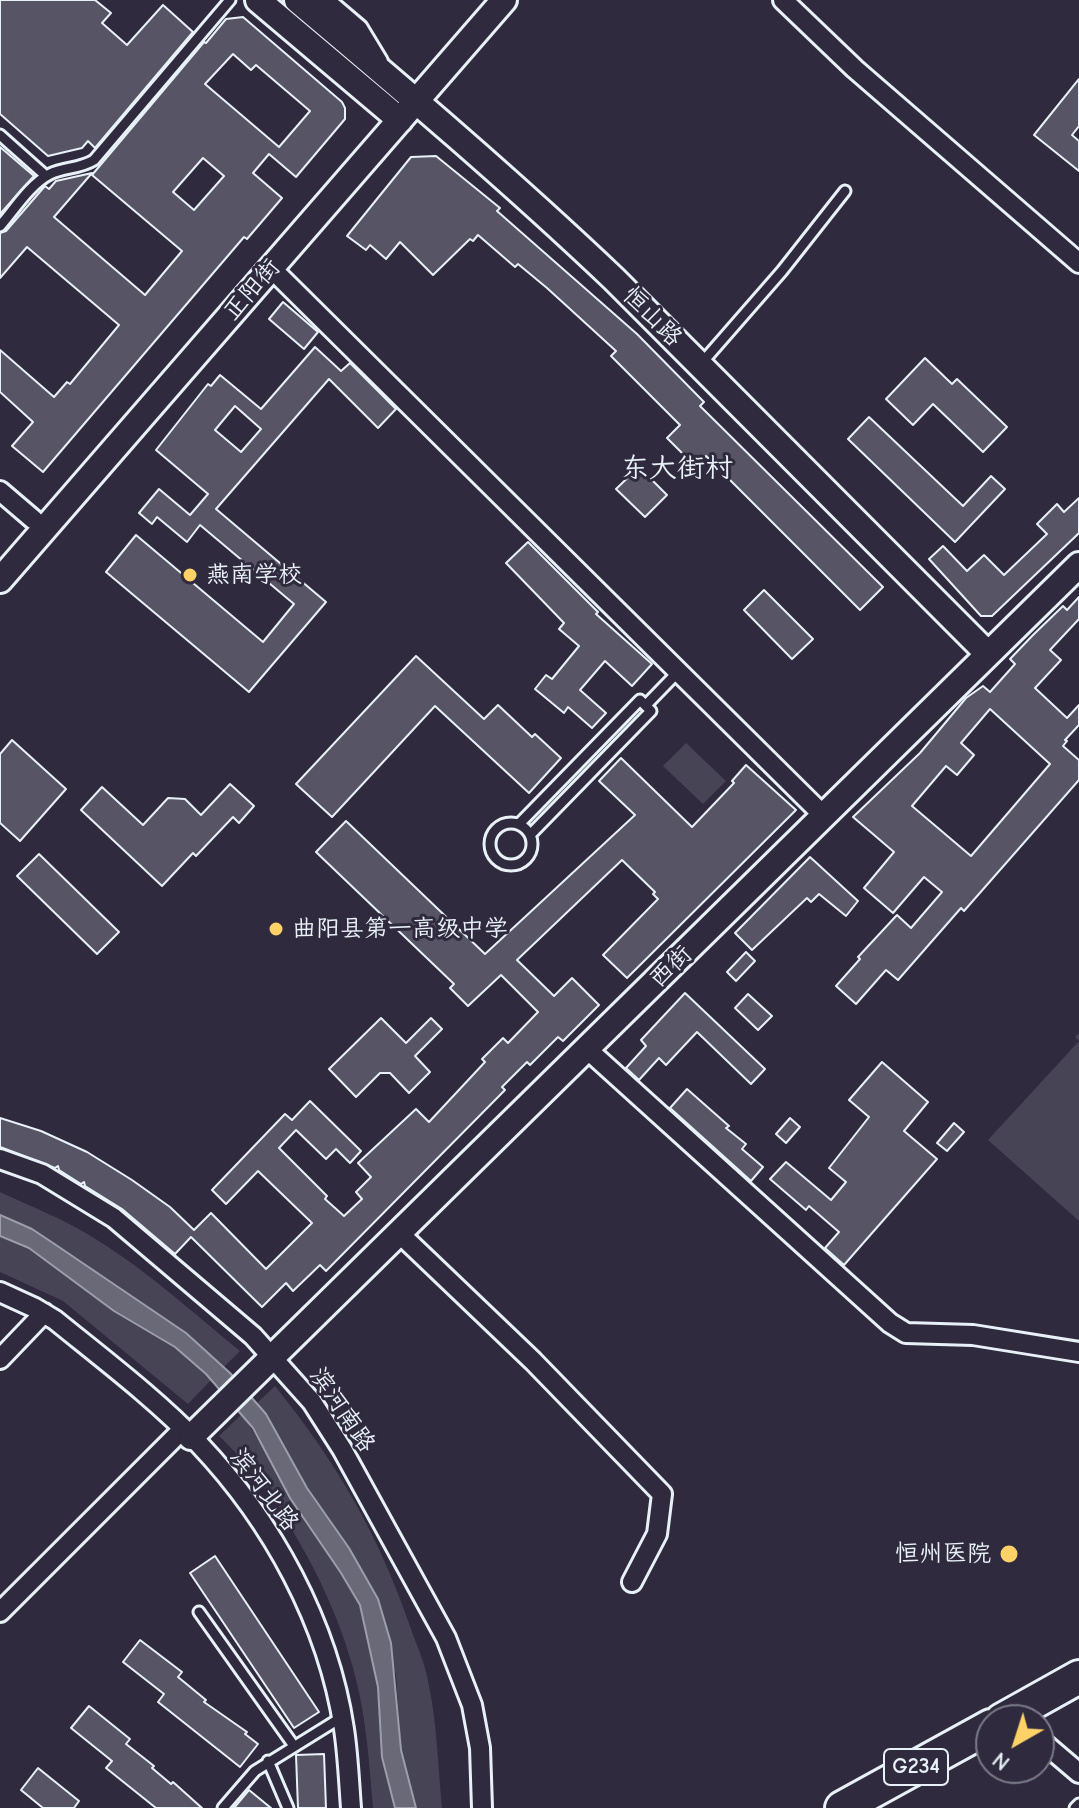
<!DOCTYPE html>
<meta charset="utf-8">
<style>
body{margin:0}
#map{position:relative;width:1079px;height:1808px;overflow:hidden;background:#2f2a3d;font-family:"Comic Neue",sans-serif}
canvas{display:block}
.north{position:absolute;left:975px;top:1704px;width:80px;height:80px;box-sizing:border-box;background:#2f2a3d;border:2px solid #797a88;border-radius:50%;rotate:219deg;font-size:22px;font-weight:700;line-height:32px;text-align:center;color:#e8f1f8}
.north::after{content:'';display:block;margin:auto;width:28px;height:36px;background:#ffd166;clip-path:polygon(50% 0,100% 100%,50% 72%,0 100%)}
</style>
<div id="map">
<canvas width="1079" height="1808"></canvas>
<div class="north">N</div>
</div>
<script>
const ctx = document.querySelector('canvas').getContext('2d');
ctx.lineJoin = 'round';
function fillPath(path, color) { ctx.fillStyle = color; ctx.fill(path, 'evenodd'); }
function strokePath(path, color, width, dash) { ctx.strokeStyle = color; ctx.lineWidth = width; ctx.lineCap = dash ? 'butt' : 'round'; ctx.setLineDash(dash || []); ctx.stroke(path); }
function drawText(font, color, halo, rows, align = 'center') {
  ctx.font = font + ' "Comic Neue","LXGW WenKai TC",sans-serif'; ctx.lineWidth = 6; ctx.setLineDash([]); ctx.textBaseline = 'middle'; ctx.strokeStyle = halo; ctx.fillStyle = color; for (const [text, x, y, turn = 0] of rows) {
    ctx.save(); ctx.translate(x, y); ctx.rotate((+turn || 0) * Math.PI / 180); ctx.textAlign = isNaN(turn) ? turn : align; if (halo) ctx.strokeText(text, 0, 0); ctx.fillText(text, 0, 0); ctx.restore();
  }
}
fillPath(new Path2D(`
 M686 743 726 781 703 804 663 766Z
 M1079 1033V1221L988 1140 1079 1041 1075 1037Z
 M0 1192C30 1206 61 1218 89 1235 143 1267 191 1311 240 1351L224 1367 186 1333 53 1243 32 1229 0 1215Z
 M0 1236 29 1248 51 1262 114 1311 175 1347 211 1380 188 1404 63 1301 0 1272Z
 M275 1386C337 1463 379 1535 411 1629 417 1646 425 1663 428 1681 437 1722 438 1766 442 1808H416L401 1750 396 1675 359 1565 307 1488 266 1414 257 1403Z
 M242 1414 360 1605 378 1687 382 1757 395 1808H373C369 1761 366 1713 353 1668 335 1602 300 1537 260 1481 249 1465 233 1450 219 1436Z`), '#464455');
const water = new Path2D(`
 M0 1215 32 1229 53 1243 186 1333 230 1373 266 1414 307 1488 349 1548 378 1599 391 1643 401 1750 416 1808H395L382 1757 378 1687 360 1605 341 1573 290 1498 253 1428 206 1374 175 1347 114 1311 29 1248 0 1236Z`);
fillPath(water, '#696978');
strokePath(water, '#9c9fab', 2);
const building = new Path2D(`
 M0 0H95L111 13 102 23 127 45 163 5 193 32 95 148 88 141 82 148 48 156 0 114Z
 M243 17 342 102 345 108V119L296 177 269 154 253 173 282 198 247 239 244 237 43 472 12 446 33 422 0 392V350L54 397 67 382 70 384 119 325 27 247 0 278V233L6 231 45 186 49 189 56 181 92 173 54 217 145 295 182 251 92 175 204 42 206 43 226 19ZM233 54 251 70 256 65 310 111 279 147 205 84ZM203 158 224 176 194 210 173 192Z
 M1079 79V126L1072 135 1079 141V171L1034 135Z
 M0 147 34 176 0 214Z
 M436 156 500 208 497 211 637 334 704 402 700 406 883 587 860 610 706 456 696 467 667 438 680 425 611 356 616 351 547 288 518 264 515 267 478 235 473 241 470 239 433 275 400 242 386 259 370 245 366 250 347 236 411 157Z
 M283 302 318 332 304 349 269 319Z
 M315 347 341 371 350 363 396 409 378 428 329 379 216 509 326 602 249 692 106 572 136 535 263 642 294 604 200 525 187 542 157 517 152 524 139 513 159 489 190 515 208 494 156 450 208 384 211 386 220 375 261 409ZM235 406 261 429 241 452 215 430Z
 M925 358 952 384 957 379 1007 427 983 452 933 404 913 425 886 399Z
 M869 417 963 506 991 476 1005 489 955 542 848 439Z
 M639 467 667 495 645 517 616 489Z
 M1079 498V533L992 616H981L929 559 943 546 967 571 984 555 1004 575 1047 534 1037 524 1057 504 1064 512Z
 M528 542 598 612 596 614 652 664 632 686 605 661 580 690 606 713 592 728 568 707 564 713 535 689 546 675 552 679 579 646 559 629 564 623 506 563Z
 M764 590 813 639 792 659 744 610Z
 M1079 597V619L1050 650 1061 660 1035 688 1067 718 1079 705V725L1065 740 1067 741 1063 746 1079 760V780L964 911 961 908 898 980 886 970 856 1004 836 986 860 959 858 957 897 915 911 928 942 892 924 877 893 913 864 888 894 852 853 817 920 753 966 698 983 686 990 692 1015 664 1010 659 1033 635 1063 606 1067 610ZM990 709 1050 764 971 856 912 806 946 766 957 775 974 755 961 743Z
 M416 656 484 719 498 705 532 737 535 734 561 758 529 793 435 706 332 817 296 784Z
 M12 740 66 789 20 841 0 823V754Z
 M621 758 692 827 734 783 732 781 746 765 796 810 627 978 603 955 658 899 653 894 655 892 622 860 517 960 554 996 572 978 599 1005 563 1041 558 1037 530 1065 527 1062 502 1087 505 1090 326 1271 320 1265 293 1291 286 1283 262 1307 191 1237 175 1254 122 1209 85 1186 84 1182 81 1184 59 1170 58 1166 55 1168 0 1147V1118L41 1131 87 1152 132 1180 170 1207 194 1230 211 1213 266 1269 312 1223 258 1171 226 1204 212 1190 285 1114 292 1120 310 1101 361 1151 350 1163 336 1149 326 1159 296 1130 279 1148 327 1196 325 1199 344 1216 362 1199 356 1192 371 1177 358 1163 416 1109 429 1122 485 1062 482 1059 503 1038 508 1043 538 1012 501 975 468 1006 450 988 454 984 316 852 346 821 485 954 635 815 599 781Z
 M230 784 254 806 239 823 233 817 196 856 193 853 162 886 81 810 102 787 143 825 168 798 185 799 201 815Z
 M39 854 119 932 97 954 17 876Z
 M810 857 858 901 846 916 819 894 811 902 807 898 752 950 735 933Z
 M746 952 755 961 736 981 727 972Z
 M685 993 765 1069 751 1084 697 1032 666 1065 659 1058 639 1080 626 1068 646 1046 641 1040Z
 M748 994 772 1016 758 1030 735 1008Z
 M381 1018 406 1043 431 1018 442 1029 415 1056 430 1072 409 1093 390 1073H380L356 1097 329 1069Z
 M882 1062 928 1102 904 1131 937 1159 844 1265 825 1248 839 1232 809 1206 806 1210 770 1179 786 1162 831 1200 846 1182 829 1168 869 1117 849 1100Z
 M687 1089 729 1126 726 1128 746 1144 742 1149 763 1167 751 1181 670 1108Z
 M790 1118 800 1127 786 1143 776 1134Z
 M954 1123 964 1132 947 1151 937 1143Z
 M215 1556 319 1712 294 1728 190 1573Z
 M140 1640 182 1672 178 1677 206 1700 204 1702 247 1732 245 1734 258 1744 240 1767 158 1702 164 1694 123 1662Z
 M89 1706 130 1739 126 1744 154 1766 152 1768 171 1784 173 1782 202 1808H156L106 1768 112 1761 71 1728Z
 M324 1754 326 1808H298L296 1755Z
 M38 1768 79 1801 74 1808H43L21 1790Z
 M249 1790 271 1808H234Z`);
fillPath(building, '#575565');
strokePath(building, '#e8f1f8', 2);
const lane = new Path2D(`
 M0 135 46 176
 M0 226C14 210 30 184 50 174 64 167 80 169 94 160L230 0
 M700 365 782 271 845 191
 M646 705 679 671
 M490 844a21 21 0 1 1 42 0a21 21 0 1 1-42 0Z
 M519 824 640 700 651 711 530 835
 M199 1612 294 1746
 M268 1761 288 1808
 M223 1808 255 1771 342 1717
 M1075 1808 1079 1804`);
const street = new Path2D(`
 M324 0 358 29 378 62
 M783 0 855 69 1079 263
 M271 268 824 816
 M0 491 34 520
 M587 1049 890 1323 906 1333 973 1335 1079 1352
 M0 1159 42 1174 114 1218 253 1336 312 1402 342 1449 446 1638 472 1705 480 1748 482 1808
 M399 1233 533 1361 662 1494 657 1534 632 1582
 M0 1292 35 1308 55 1320C103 1359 156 1399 199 1444 272 1521 328 1623 344 1729 348 1755 349 1782 351 1808
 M0 1359 44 1313
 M0 1612 183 1429
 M1039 1739 1079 1773`);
const secondary = new Path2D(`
 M258 0 400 120
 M297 0C405 91 512 182 614 279L988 654
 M0 580 504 0
 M191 1437 1079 565`);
const highway = new Path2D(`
 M1002 1720 1079 1677
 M842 1808 991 1726`);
strokePath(lane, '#e8f1f8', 15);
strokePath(street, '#e8f1f8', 24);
strokePath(secondary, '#e8f1f8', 30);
strokePath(highway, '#e8f1f8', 38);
strokePath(lane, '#2f2a3d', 9);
strokePath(street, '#2f2a3d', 18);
strokePath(secondary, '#2f2a3d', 24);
strokePath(highway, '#2f2a3d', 32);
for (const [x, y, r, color] of [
 [190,575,8,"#ffd166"],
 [276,929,8,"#ffd166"],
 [1009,1554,10,"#ffd166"]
]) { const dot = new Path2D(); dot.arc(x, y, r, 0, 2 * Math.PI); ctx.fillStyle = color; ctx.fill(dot); strokePath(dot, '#2f2a3d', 3); }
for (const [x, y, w] of [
 [916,1767,64]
]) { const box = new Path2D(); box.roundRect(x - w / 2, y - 18, w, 36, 6); ctx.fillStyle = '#2f2a3d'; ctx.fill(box); strokePath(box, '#e8f1f8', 2); }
drawText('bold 22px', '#e8f1f8', null, [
 ["G234",916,1767]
]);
drawText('24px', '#e8f1f8', '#2f2a3d', [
 ["正阳街",252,290,-49],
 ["恒山路",652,317,45],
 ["西街",671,967,-44],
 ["滨河南路",342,1410,56],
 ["滨河北路",264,1490,53]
]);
drawText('24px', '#e8f1f8', '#2f2a3d', [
 ["燕南学校",206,575],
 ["曲阳县第一高级中学",292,929],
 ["恒州医院",991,1554,"right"]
], 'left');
drawText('28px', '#e8f1f8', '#2f2a3d', [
 ["东大街村",677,469]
]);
</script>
